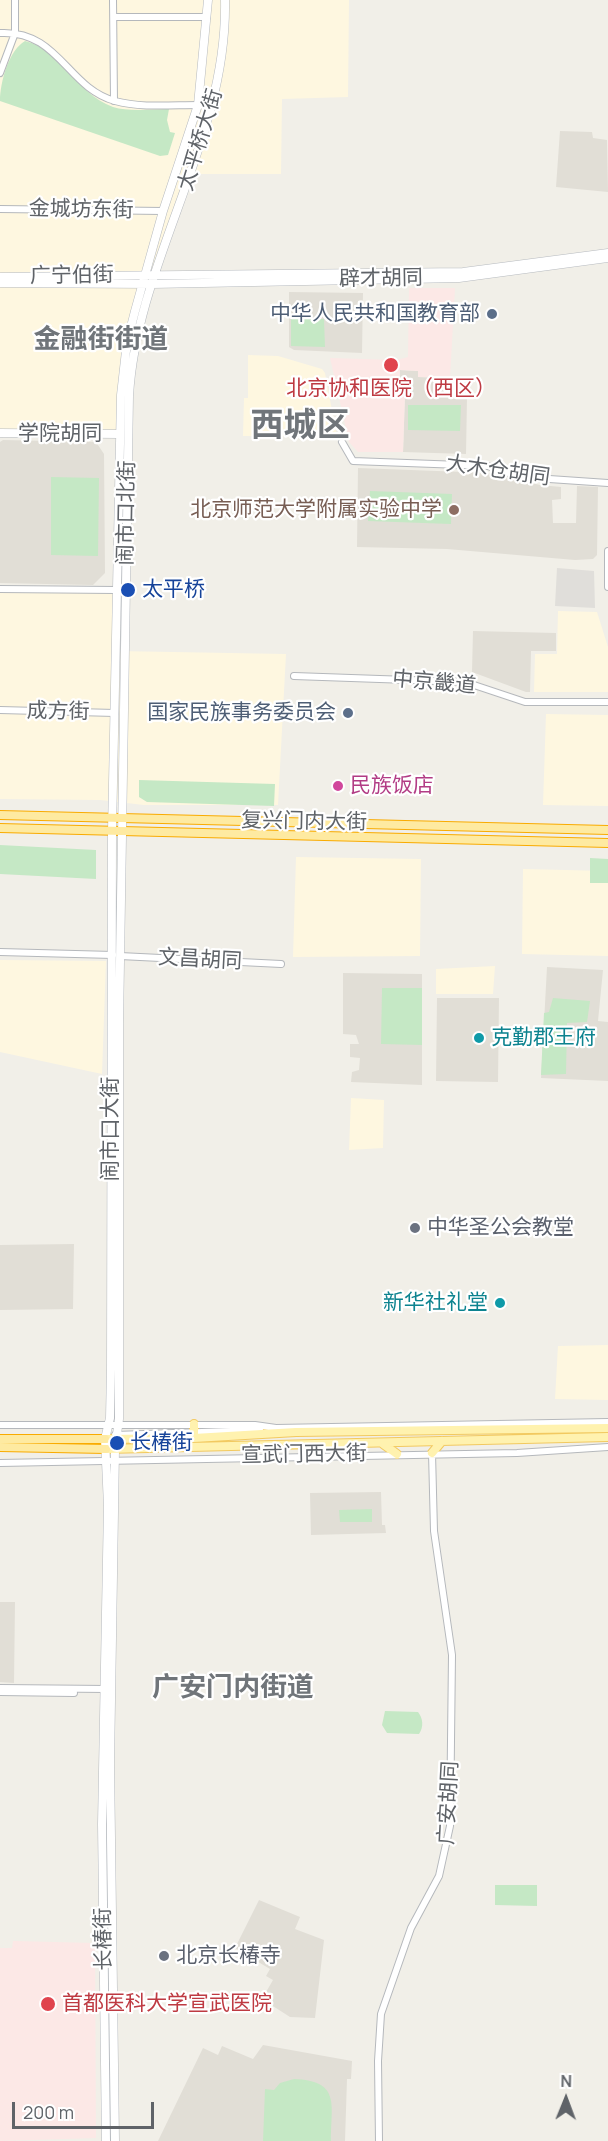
<!DOCTYPE html>
<meta charset="utf-8">
<style>
body{margin:0}
#map{position:relative;width:608px;height:2141px;overflow:hidden;background:#f1efe8;font-family:Manrope,sans-serif}
canvas{display:block}
.north{position:absolute;left:536px;top:2069px;width:60px;height:60px;-webkit-text-stroke:4px #fff;paint-order:stroke;rotate:1deg;font-size:16px;font-weight:700;line-height:24px;text-align:center;color:#5f6368}
.north::after{content:'';display:block;margin:auto;width:21px;height:27px;background:#5f6368;clip-path:polygon(50% 0,100% 100%,50% 72%,0 100%)}
.scale{position:absolute;left:12px;top:2102px;width:142px;height:27px;box-sizing:border-box;border:3px solid #5f6368;border-top:0;padding-left:8px;font-size:18px;line-height:21px;white-space:nowrap;color:#5f6368;-webkit-text-stroke:4px #fff;paint-order:stroke}
</style>
<div id="map">
<canvas width="608" height="2141"></canvas>
<div class="north">N</div>
<div class="scale">200 m</div>
</div>
<script>
const ctx = document.querySelector('canvas').getContext('2d');
ctx.lineJoin = 'round';
function fillPath(path, color) { ctx.fillStyle = color; ctx.fill(path, 'evenodd'); }
function strokePath(path, color, width, dash) { ctx.strokeStyle = color; ctx.lineWidth = width; ctx.lineCap = dash ? 'butt' : 'round'; ctx.setLineDash(dash || []); ctx.stroke(path); }
function drawText(font, color, halo, rows, align = 'center') {
  ctx.font = font + ' Manrope,"Noto Sans SC",sans-serif'; ctx.lineWidth = 4.5; ctx.setLineDash([]); ctx.textBaseline = 'middle'; ctx.strokeStyle = halo; ctx.fillStyle = color; for (const [text, x, y, turn = 0] of rows) {
    ctx.save(); ctx.translate(x, y); ctx.rotate((+turn || 0) * Math.PI / 180); ctx.textAlign = isNaN(turn) ? turn : align; if (halo) ctx.strokeText(text, 0, 0); ctx.fillText(text, 0, 0); ctx.restore();
  }
}
fillPath(new Path2D(`
 M0 0H349L348 97 282 99 281 174H192L157 269 136 348 129 436 0 434Z
 M248 355 278 356 322 369 325 373 337 437 243 436 244 398H248Z
 M0 589 116 590V651L286 654 278 805H144L100 800 0 799Z
 M558 611 597 612 608 647V692H534L535 654H557Z
 M546 714 608 715V806L543 805Z
 M296 857 421 859 420 956 293 957Z
 M523 869 608 871V956L522 954Z
 M0 960 106 961 102 1074 0 1052Z
 M495 966 493 994H436V969Z
 M351 1098 384 1100 383 1148 349 1150Z
 M608 1345V1400L555 1399 558 1346Z`), '#fef7e0');
fillPath(new Path2D(`
 M557 568 594 571 595 608 555 606Z`), '#e0deda');
fillPath(new Path2D(`
 M560 131 592 132 593 138 607 140 608 192 556 187Z
 M289 292 363 293 362 353 294 350 289 347Z
 M400 370 418 371V377L450 378 449 397 467 398 466 454 403 452 405 393H399Z
 M3 440 96 442 104 454 105 573 93 585 0 583V442Z
 M358 468 490 473 540 485 561 487V499L552 500 553 523H576L577 486 598 487 597 555 593 559 575 560 447 549 357 547Z
 M473 631 556 633V651H531L530 692H526L472 672Z
 M547 967 603 970 598 1021 608 1022V1081L541 1078Z
 M343 973 422 974V1085L351 1082 352 1072 359 1070 360 1058 350 1057V1044H359L356 1035 343 1034Z
 M437 998H499L498 1082 436 1081Z
 M74 1244 73 1309 0 1310V1245Z
 M381 1492 382 1525H385L386 1533 311 1535 310 1493Z
 M0 1602H15L14 1683 0 1682Z
 M259 1900 300 1917 295 1929 324 1940 315 2018 290 2017 262 1999 273 1980 266 1976 270 1969 235 1948Z
 M263 2045 352 2061 351 2079H347L345 2141H158L203 2048 218 2055 222 2046 253 2059Z`), '#e1ded6');
fillPath(new Path2D(`
 M409 288H455L450 378 418 377V371L400 370 399 392 405 393 403 452H358L349 442 330 358 397 360 408 357Z
 M13 1941 95 1943 96 2138 0 2141V1948H12Z`), '#fce8e6');
fillPath(new Path2D(`
 M25 41C62 50 75 93 113 107 129 112 152 109 169 109L167 120 170 132 175 133 168 155 160 156 0 101C0 82 9 50 25 41Z
 M291 319H324L325 347 291 346Z
 M408 405H461L460 431 408 430Z
 M51 477 99 478 98 556 51 555Z
 M370 491 452 494 451 524 368 521Z
 M139 780 275 784 274 806 147 802 139 797Z
 M0 845 96 850V879L0 874Z
 M590 858 608 859V883H590Z
 M382 988H422V1045L381 1044Z
 M553 998 590 1001 587 1022 567 1023 566 1074 541 1075 544 1013 549 1012Z
 M372 1509V1522H340L339 1510Z
 M385 1711 418 1712C423 1718 424 1727 419 1734L387 1733 382 1725Z
 M495 1885H537V1906L495 1905Z
 M294 2079C341 2081 331 2104 331 2141H263L265 2089 274 2090 280 2083Z`), '#c5e8c5');
const tertiary = new Path2D(`
 M113 0 114 101
 M114 17H207
 M0 33C59 30 67 88 115 101 141 108 171 105 198 105
 M0 73 15 33V0
 M0 209 163 211
 M342 442 353 461 488 466 520 477 608 483
 M608 551V587
 M0 589 116 590
 M294 676 465 682 525 702H608
 M0 710 115 713
 M0 952 113 955
 M120 956 281 964
 M0 1425H255L276 1428 608 1422
 M115 1435 260 1430
 M0 1463 517 1453 608 1447
 M0 1688 107 1689
 M0 1692 74 1693
 M379 2141 378 2061 381 2014 411 1928 439 1876 450 1826 452 1655 434 1531 432 1453`);
const secondary = new Path2D(`
 M0 277 463 272 608 253
 M0 283 152 284 459 278 608 258
 M0 433 119 434
 M106 2141 102 1824 108 1506 105 1439 110 1418 111 1369 112 831 121 395 127 342 135 311 163 211 198 105 208 0
 M115 2141 110 1763 115 1449 119 1419V1024L129 396C137 259 228 140 225 0`);
const primary = new Path2D(`
 M194 1438V1424
 M105 1439 194 1438 296 1432 608 1428
 M383 1444 397 1454
 M106 1449 608 1437
 M432 1453 442 1441`);
const trunk = new Path2D(`
 M0 815 608 830
 M0 828 608 843
 M0 1439H105
 M0 1447 106 1449`);
strokePath(tertiary, '#b5b8bc', 8);
strokePath(secondary, '#b6babf', 9);
strokePath(primary, '#f2c960', 10);
strokePath(trunk, '#f9ab00', 10);
strokePath(tertiary, '#fff', 6);
strokePath(secondary, '#fff', 8);
strokePath(primary, '#fff2af', 8);
strokePath(trunk, '#feeaa1', 8);
for (const [x, y, r, color] of [
 [492,314,6,"#5c6f8a"],
 [391,365,8,"#e0444e"],
 [454,510,6,"#8d6e63"],
 [128,590,8,"#1a4fb4"],
 [348,713,6,"#5c6f8a"],
 [338,786,6,"#d1479c"],
 [479,1038,6,"#0f9aa8"],
 [415,1228,6,"#6b7280"],
 [500,1303,6,"#0f9aa8"],
 [117,1443,8,"#1a4fb4"],
 [164,1956,6,"#6b7280"],
 [48,2004,8,"#e0444e"]
]) { const dot = new Path2D(); dot.arc(x, y, r, 0, 2 * Math.PI); ctx.fillStyle = color; ctx.fill(dot); strokePath(dot, '#fff', 2); }
drawText('21px', '#5f6368', '#fff', [
 ["太平桥大街",201,140,-73],
 ["金城坊东街",81,210,1],
 ["广宁伯街",72,276,-1],
 ["辟才胡同",381,279,-1],
 ["学院胡同",60,434],
 ["大木仓胡同",498,471,8],
 ["闹市口北街",127,513,-89],
 ["中京畿道",434,683,5],
 ["成方街",58,712,1],
 ["复兴门内大街",304,822,1],
 ["文昌胡同",200,960,3],
 ["闹市口大街",111,1129,-90],
 ["宣武门西大街",304,1455,-1],
 ["广安胡同",449,1803,-87],
 ["长椿街",104,1939,-91]
]);
drawText('21px', '#4e5e75', '#fff', [
 ["中华人民共和国教育部",480,314],
 ["国家民族事务委员会",336,713]
], 'right');
drawText('21px', '#be3a42', '#fff', [
 ["北京协和医院（西区）",391,389],
 ["首都医科大学宣武医院",62,2004,"left"]
]);
drawText('21px', '#785e54', '#fff', [
 ["北京师范大学附属实验中学",442,510]
], 'right');
drawText('21px', '#164399', '#fff', [
 ["太平桥",142,590],
 ["长椿街",130,1443]
], 'left');
drawText('21px', '#b23c85', '#fff', [
 ["民族饭店",350,786]
], 'left');
drawText('21px', '#0d838f', '#fff', [
 ["克勤郡王府",491,1038],
 ["新华社礼堂",488,1303,"right"]
], 'left');
drawText('21px', '#5b616d', '#fff', [
 ["中华圣公会教堂",427,1228],
 ["北京长椿寺",176,1956]
], 'left');
drawText('bold 27px', '#70757a', '#fff', [
 ["金融街街道",101,340],
 ["广安门内街道",233,1688]
]);
drawText('bold 33px', '#70757a', '#fff', [
 ["西城区",300,427]
]);
</script>
